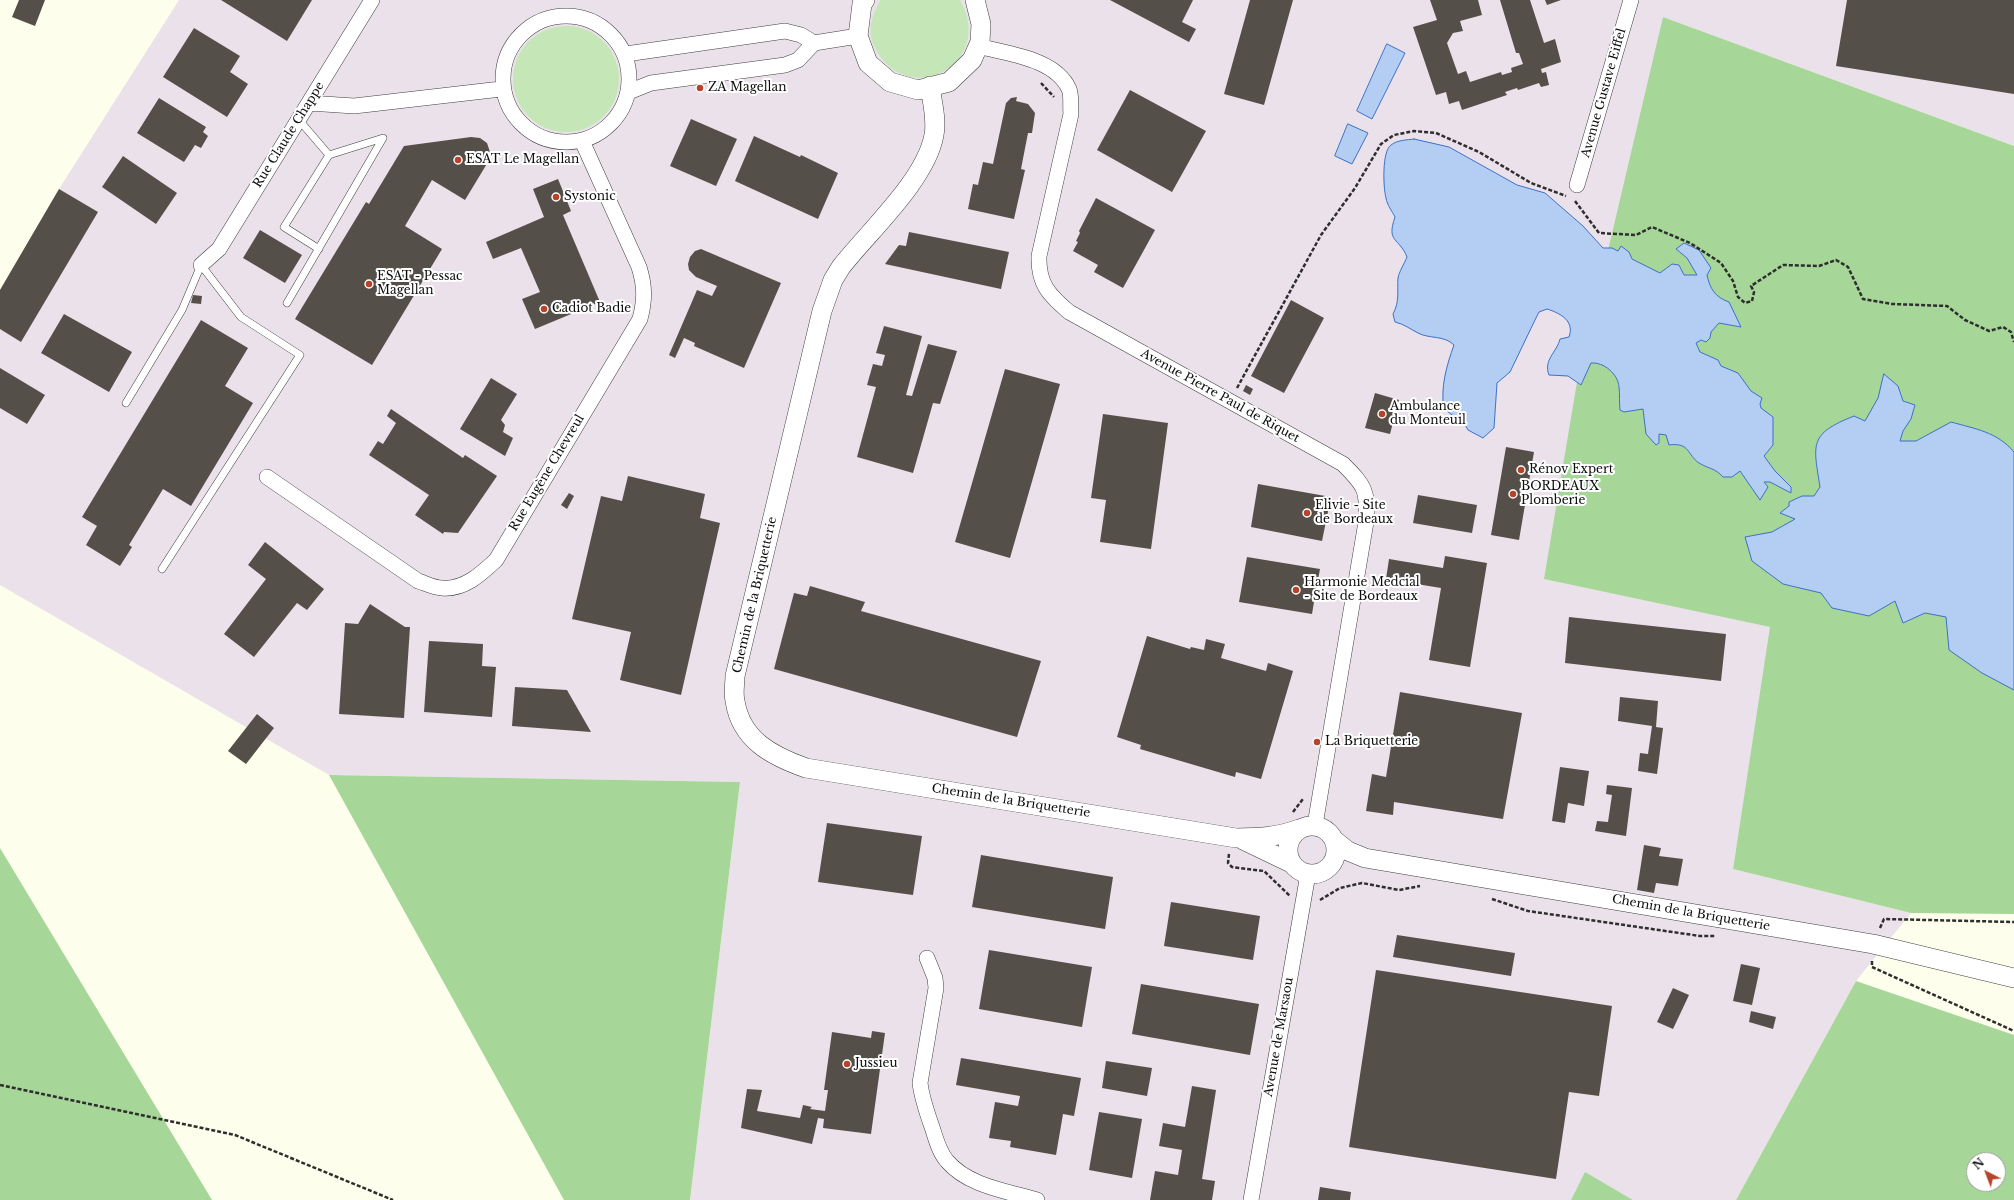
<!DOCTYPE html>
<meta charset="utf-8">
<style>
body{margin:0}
#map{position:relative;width:2014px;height:1200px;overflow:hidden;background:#fefeec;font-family:"Libre Baskerville",serif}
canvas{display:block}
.north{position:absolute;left:1966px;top:1152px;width:40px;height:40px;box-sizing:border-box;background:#fff;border:1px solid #9e9e9e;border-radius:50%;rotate:318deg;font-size:11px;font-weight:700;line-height:16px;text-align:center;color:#0c0c0c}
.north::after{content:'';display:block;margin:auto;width:14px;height:18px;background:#b6432a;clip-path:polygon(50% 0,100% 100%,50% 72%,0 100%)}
</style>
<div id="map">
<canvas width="2014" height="1200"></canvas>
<div class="north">N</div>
</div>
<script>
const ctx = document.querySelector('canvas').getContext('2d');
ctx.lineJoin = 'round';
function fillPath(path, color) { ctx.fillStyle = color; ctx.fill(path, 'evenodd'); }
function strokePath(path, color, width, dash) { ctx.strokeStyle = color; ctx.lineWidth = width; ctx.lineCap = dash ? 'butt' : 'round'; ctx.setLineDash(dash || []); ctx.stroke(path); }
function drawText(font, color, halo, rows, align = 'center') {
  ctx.font = font + ' "Libre Baskerville",serif'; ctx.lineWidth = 4; ctx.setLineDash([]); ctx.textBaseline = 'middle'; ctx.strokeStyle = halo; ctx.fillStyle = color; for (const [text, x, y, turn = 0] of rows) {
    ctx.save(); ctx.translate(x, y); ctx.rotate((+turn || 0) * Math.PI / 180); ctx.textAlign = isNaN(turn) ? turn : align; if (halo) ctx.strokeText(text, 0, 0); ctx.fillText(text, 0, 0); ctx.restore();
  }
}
fillPath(new Path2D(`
 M179 0H2014V146L1663 17 1545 579 1771 627 1733 869 1911 913 1856 981 1736 1200H1633L1585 1173 1571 1200H690L740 782 329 775 0 585V290L59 189Z`), '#ebe1ea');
fillPath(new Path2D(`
 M881 0H960C997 64 906 112 874 46 867 31 872 13 881 0Z
 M513 79a53 53 0 1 1 106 0a53 53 0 1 1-106 0Z`), '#c5e7b8');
fillPath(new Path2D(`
 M1663 17 2014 146V914L1911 913 1733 869 1770 627 1544 579 1577 382Z
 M329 775 740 782 690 1200H564Z
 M0 848 212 1200H0Z
 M1856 981 2014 1035V1200H1736ZM1974 1160H1998V1184H1974Z
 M1585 1172 1633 1200H1571Z`), '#a6d798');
const water = new Path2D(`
 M1387 44 1405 53 1372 119 1357 111Z
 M1348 124 1368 133 1352 164 1335 156Z
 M1414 139 1449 147 1517 185 1545 193 1583 226 1603 248H1612L1618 251 1621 246 1629 252 1632 259 1660 273 1672 264 1679 265 1684 275H1697L1687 258 1676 249 1684 243 1699 250 1711 268 1707 275C1710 289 1715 297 1729 302L1741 327 1719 323 1711 332 1710 338 1706 342 1701 340 1696 343 1700 352 1718 360 1721 366 1738 373 1751 391 1762 398 1760 404 1761 408 1773 417V445L1764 456 1775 471 1791 487V493L1770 482H1764L1768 487 1760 500 1740 471 1732 477H1723C1715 468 1709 469 1699 463 1687 455 1690 442 1669 445L1666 435 1659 434V443L1656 445 1646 434 1643 409 1624 412 1620 410C1619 402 1620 395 1619 387 1618 374 1604 362 1591 363L1581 385 1568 376 1549 375C1543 360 1557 352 1560 339L1569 337C1575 321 1560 313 1547 309L1539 312 1535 320 1510 372 1497 383 1494 428 1483 438 1468 430 1462 419 1455 417 1444 409C1440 388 1447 364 1454 345 1444 335 1429 339 1418 333 1410 329 1404 324 1395 322L1393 314C1400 301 1397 291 1398 278 1399 272 1404 264 1407 257 1399 237 1386 243 1395 217 1392 211 1387 205 1386 198 1383 187 1382 151 1391 145 1397 140 1407 140 1414 139Z
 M1884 374 1898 386 1903 401 1915 405 1911 419 1903 431 1900 441H1916L1951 422C1976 429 1997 432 2014 452V690L1982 673 1949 650 1946 617 1925 613 1903 623 1895 601 1869 616 1832 608 1821 593 1783 584 1752 561 1745 537 1772 532 1795 519 1780 513 1789 506V502L1802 496H1814L1820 487C1813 443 1809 434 1854 416L1865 421 1878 398Z`);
fillPath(water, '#b3cdf3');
strokePath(water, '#3d71c7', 1);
fillPath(new Path2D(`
 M19 0H45L35 26 12 17Z
 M221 0H312L287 41Z
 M1110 0H1193L1182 22 1196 29 1189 42Z
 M1250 0H1293L1264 105 1224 94Z
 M1430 0H1478L1482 15 1460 21 1463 31 1453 33 1447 43 1458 74 1466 71 1470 82 1501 72 1502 75 1512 72 1511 68 1523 64 1519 53H1516L1500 0H1530L1544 43 1555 39 1561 62 1541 69 1542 73 1546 72 1549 85 1541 87 1539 83 1518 90 1517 88 1505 92 1507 95 1462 110 1459 101 1449 104 1446 92 1436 95 1413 27 1437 20Z
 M1545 0H1561L1547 5Z
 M1847 0H2014V94L1836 66Z
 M194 28 240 56 230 72 248 84 227 117 163 77Z
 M1130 90 1206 131 1172 192 1097 150Z
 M1017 97 1016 101 1028 104 1035 113 1032 133H1028L1021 169 1025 170 1014 219 968 209 973 184 978 185 983 162 993 164 1006 103 1011 98Z
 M159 98 206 127 203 132 208 136 201 148 195 145 184 162 137 133Z
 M691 119 737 139 716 186 670 166Z
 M754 136 800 157 801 155 838 173 818 219 735 181Z
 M471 137 480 138 487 143 490 152 488 162 465 200 432 180 405 226 442 249 372 365 295 319 366 202 369 204 404 146Z
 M123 156 177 193 156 224 102 187Z
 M558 179 571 211 563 215 600 302 535 329 522 299 540 292 521 248 493 259 486 242 544 217 533 189Z
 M59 189 98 212 21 342 0 329V290Z
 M1096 198 1155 230 1123 288 1094 272 1098 265 1073 251 1078 242 1076 241 1080 233 1079 231Z
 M260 230 302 255 285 283 243 258Z
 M909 232 1009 252 1001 289 885 264 899 245 906 246Z
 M701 249 781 283 744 368 694 346 695 343 684 338 675 358 669 355 697 290 712 296 717 286 696 277 689 270 688 264 690 257 695 251Z
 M193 295 202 296 201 304 191 303Z
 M1291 300 1324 318 1284 393 1251 376Z
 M64 314 132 352 109 392 41 353Z
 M201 320 248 348 225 386 253 403 191 506 163 489 129 545 132 547 120 566 86 545 97 526 82 517Z
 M884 326 922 336 906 395 912 396 928 344 957 351 940 404 933 403 913 473 857 457 876 387 867 385 873 364 882 366 885 355 876 353Z
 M0 368 45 395 27 424 0 408Z
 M1005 369 1060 384 1010 558 955 542Z
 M491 378 517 394 501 420 505 425 503 432 513 438 505 456 460 429Z
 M1246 385 1253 389 1250 395 1243 391Z
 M1375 393 1399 400 1390 434 1365 428Z
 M391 409 463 458 465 455 497 476 458 533 444 532 443 534 415 515 429 495 369 455 378 441 383 444 396 423 387 416Z
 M1103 414 1168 423 1151 549 1100 542 1106 500 1091 498Z
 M1506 447 1534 452 1519 540 1491 535Z
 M628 476 705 494 700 518 720 523 681 695 620 680 631 632 572 619 601 496 622 501Z
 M1258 484 1331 497 1322 541 1251 527Z
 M569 493 574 496 567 509 561 505Z
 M1418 495 1477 505 1472 533 1413 523Z
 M265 542 324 589 307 610 297 603 254 657 224 634 266 579 248 565Z
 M1445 556 1487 563 1470 667 1429 660 1441 588 1386 579 1389 559 1443 568Z
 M1247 557 1320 569 1316 591H1324L1323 597 1315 596 1312 614 1239 602Z
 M810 586 865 602 861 611 1041 661 1017 737 774 669 794 593 807 596Z
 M370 604 405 627H410L404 718 339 714 345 623 358 624Z
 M1569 617 1726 634 1721 681 1565 663Z
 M1147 636 1190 649 1191 647 1204 650 1206 639 1225 644 1221 658 1266 671 1268 663 1293 671 1261 779 1236 772 1235 777 1140 749 1141 745 1117 737Z
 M429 641 483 644 482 666 496 667 492 717 424 712Z
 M515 687 567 690 591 732 512 726Z
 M1400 692 1522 713 1503 819 1394 802 1393 815 1366 811 1372 774 1386 777Z
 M1620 697 1658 701 1656 727 1663 728 1657 774 1638 771 1640 753 1648 754 1652 726 1618 721Z
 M257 714 274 728 246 764 228 751Z
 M1560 767 1589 771 1584 806 1568 803 1565 823 1552 821Z
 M1607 785 1632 788 1626 836 1595 831 1597 821 1608 822 1612 795 1606 794Z
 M827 823 922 836 913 895 818 882Z
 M1644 845 1661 848 1659 856 1683 859 1678 886 1656 883 1654 893 1637 890Z
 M981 855 1113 877 1105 929 972 907Z
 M1171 902 1260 916 1253 960 1164 946Z
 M1397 935 1515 953 1511 976 1393 957Z
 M989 950 1092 967 1082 1027 979 1009Z
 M1741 964 1760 968 1752 1005 1733 1001Z
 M1376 970 1612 1006 1599 1096 1569 1092 1556 1179 1349 1147Z
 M1141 984 1259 1004 1250 1055 1132 1034Z
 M1673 988 1689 995 1673 1029 1657 1022Z
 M1751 1011 1776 1017 1773 1029 1749 1022Z
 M872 1031 885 1033 871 1134 823 1128 824 1119 818 1118 812 1144 741 1128 747 1089 762 1090 757 1111 800 1118 803 1105 812 1107 810 1109 825 1111 828 1090H824L832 1032 871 1038Z
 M961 1058 1081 1078 1074 1116 1063 1114 1056 1155 1010 1147 1011 1141 989 1138 995 1102 1018 1106 1020 1096 956 1085Z
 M1106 1061 1152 1068 1147 1096 1102 1088Z
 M1192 1086 1216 1090 1202 1179 1215 1181 1212 1200H1150L1155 1171 1178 1175 1182 1150 1159 1146 1163 1123 1185 1127Z
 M1099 1112 1142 1119 1132 1178 1089 1170Z
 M1320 1187 1351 1192 1350 1200H1318Z`), '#545049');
const service = new Path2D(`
 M299 120 329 155
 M287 303 383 138 329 155 284 227 319 249
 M126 403 182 310 201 265 241 317 300 355 162 569`);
const minor = new Path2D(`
 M503 79a63 63 0 1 1 126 0a63 63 0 1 1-126 0Z
 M978 46C1007 54 1055 58 1069 89 1072 96 1070 107 1071 114L1039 256C1038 284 1049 295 1069 312L1343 464C1365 486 1368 490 1366 522L1315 825
 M626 54 785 31 801 35 814 43
 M631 91 651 83 785 65 798 60 814 43 858 36
 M309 103 354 106 501 89
 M1577 185 1631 0
 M201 265 219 249 372 0
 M267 477 418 581C425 583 434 588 442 588 464 590 481 574 496 560L640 319C645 300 645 286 639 267L582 141
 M927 958 935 978 936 988 920 1083C922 1099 927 1113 932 1127 936 1139 939 1152 947 1161 968 1186 1007 1191 1037 1200
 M1251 1200 1308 874`);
const tertiary = new Path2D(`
 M865 0 862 4 858 36 868 63 890 82 918 90 949 82 972 60 980 42 981 24 975 0
 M930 86C932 102 937 119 934 135 926 180 869 231 841 267L833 280 822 311 735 676C735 684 733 693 735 701 741 740 772 756 806 768L1236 838C1258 838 1278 837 1299 829
 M1288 850a24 24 0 1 1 48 0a24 24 0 1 1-48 0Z
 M1243 840 1291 863
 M1334 840 1348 851 1365 858 1873 944 2014 978`);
strokePath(service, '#3f3f3f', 8);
strokePath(minor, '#3f3f3f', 16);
strokePath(tertiary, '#3f3f3f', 20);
strokePath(new Path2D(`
 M1041 83 1054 97
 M1575 201 1599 233 1636 235 1652 227 1690 243 1721 263 1733 281 1738 297 1745 303 1752 301 1754 292 1751 286 1783 265 1819 266 1836 260 1848 267 1863 299 1892 304 1947 306 1965 320 1989 331 2003 327 2011 332 2014 342
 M1237 388 1321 235 1355 188 1381 144 1394 135 1414 131 1436 133 1479 152 1531 183 1566 196
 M1293 812 1303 799
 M1229 854 1228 863 1232 867 1264 871 1290 896
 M1492 899 1528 911 1700 936H1715
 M1320 900 1340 888 1362 883 1399 890 1420 886
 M1880 928 1884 919 2014 922
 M1872 961V967L2014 1031
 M0 1085 235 1135 393 1200`), '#2e2e2e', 2.5, [4, 2]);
strokePath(service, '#fff', 7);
strokePath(minor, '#fff', 15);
strokePath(tertiary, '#fff', 19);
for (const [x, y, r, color] of [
 [700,88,4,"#b6432a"],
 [458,160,4,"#b6432a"],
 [556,197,4,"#b6432a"],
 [369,284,4,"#b6432a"],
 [544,309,4,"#b6432a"],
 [1382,414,4,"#b6432a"],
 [1521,470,4,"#b6432a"],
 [1513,494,4,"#b6432a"],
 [1307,513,4,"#b6432a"],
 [1296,590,4,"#b6432a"],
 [1317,742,4,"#b6432a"],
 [847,1064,4,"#b6432a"]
]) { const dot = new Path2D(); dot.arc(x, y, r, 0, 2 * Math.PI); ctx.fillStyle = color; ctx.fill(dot); strokePath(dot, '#fff', 1.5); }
drawText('12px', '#0c0c0c', '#fff', [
 ["ZA Magellan",708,88],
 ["ESAT Le Magellan",466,160],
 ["Systonic",564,197],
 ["ESAT - Pessac",377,277],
 ["Magellan",377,291],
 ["Cadiot Badie",552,309],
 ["Ambulance",1390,407],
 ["du Monteuil",1390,421],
 ["Rénov Expert",1529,470],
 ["BORDEAUX",1521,487],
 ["Plomberie",1521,501],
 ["Elivie - Site",1315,506],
 ["de Bordeaux",1315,520],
 ["Harmonie Medcial",1304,583],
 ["- Site de Bordeaux",1304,597],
 ["La Briquetterie",1325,742],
 ["Jussieu",855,1064]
], 'left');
drawText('12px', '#0c0c0c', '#fff', [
 ["Avenue Gustave Eiffel",1604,93,-74],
 ["Rue Claude Chappe",289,135,-58],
 ["Avenue Pierre Paul de Riquet",1220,396,29],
 ["Rue Eugène Chevreul",547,473,-59],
 ["Chemin de la Briquetterie",755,595,-77],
 ["Chemin de la Briquetterie",1011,801,9],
 ["Chemin de la Briquetterie",1691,913,10],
 ["Avenue de Marsaou",1279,1037,-80]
]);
</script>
